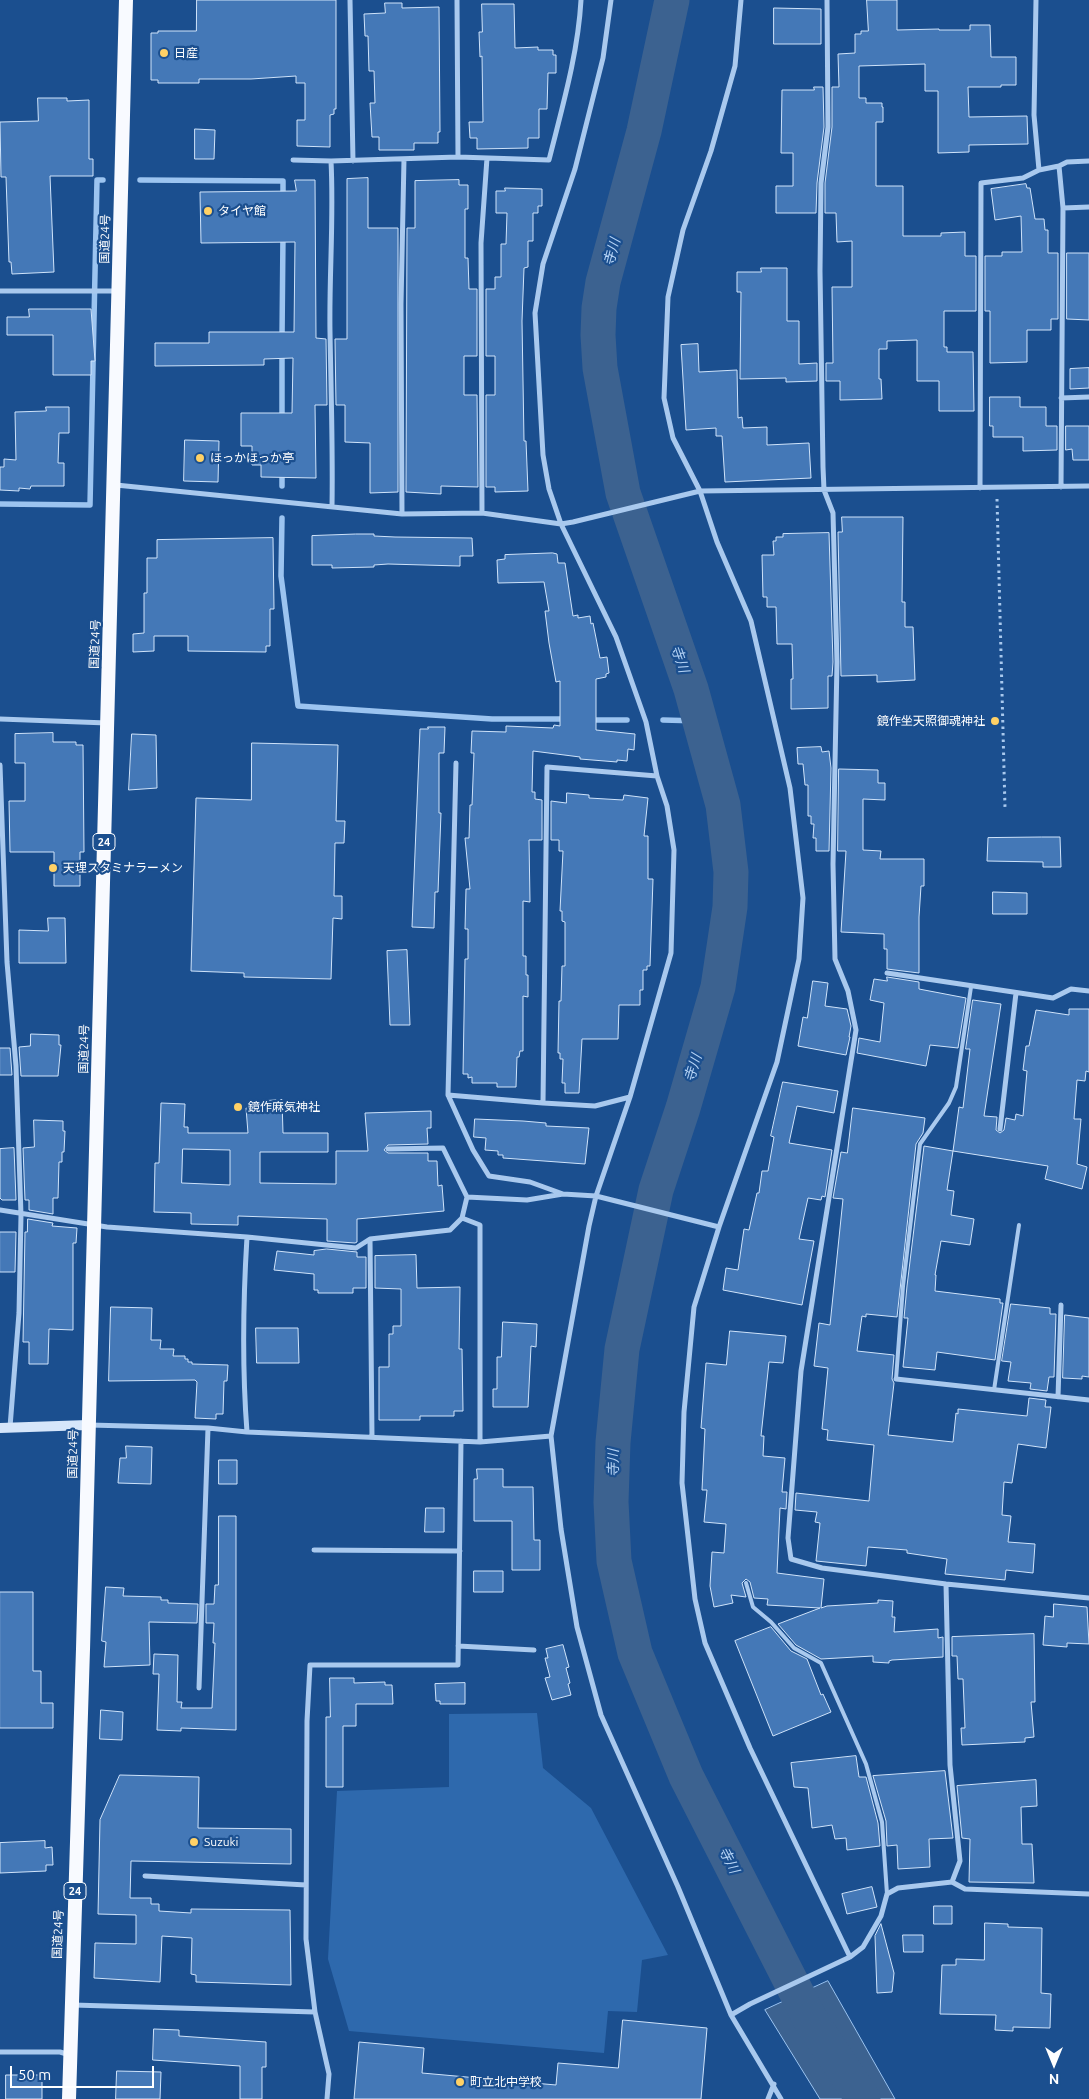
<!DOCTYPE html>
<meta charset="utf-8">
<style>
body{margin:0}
#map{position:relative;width:1089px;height:2099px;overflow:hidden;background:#1b4f8f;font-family:Ubuntu,sans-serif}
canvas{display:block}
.north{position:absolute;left:1029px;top:2039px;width:50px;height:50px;-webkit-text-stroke:4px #1b4f8f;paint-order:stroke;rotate:180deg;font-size:14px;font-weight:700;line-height:20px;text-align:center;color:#fff}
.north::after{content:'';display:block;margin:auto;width:18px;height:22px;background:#fff;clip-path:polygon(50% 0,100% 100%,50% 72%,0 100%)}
.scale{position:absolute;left:10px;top:2066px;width:144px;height:22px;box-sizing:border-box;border:2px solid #fff;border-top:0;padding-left:6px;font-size:15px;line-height:18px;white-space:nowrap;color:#fff;-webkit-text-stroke:4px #1b4f8f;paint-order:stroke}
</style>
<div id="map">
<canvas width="1089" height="2099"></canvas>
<div class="north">N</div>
<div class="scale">50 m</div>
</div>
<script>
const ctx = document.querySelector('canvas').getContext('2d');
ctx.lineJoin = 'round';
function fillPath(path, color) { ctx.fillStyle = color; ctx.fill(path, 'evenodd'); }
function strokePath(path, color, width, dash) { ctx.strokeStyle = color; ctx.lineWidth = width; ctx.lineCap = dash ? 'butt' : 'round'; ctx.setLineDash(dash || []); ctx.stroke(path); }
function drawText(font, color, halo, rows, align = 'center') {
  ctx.font = font + ' Ubuntu,"Noto Sans JP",sans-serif'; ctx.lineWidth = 4.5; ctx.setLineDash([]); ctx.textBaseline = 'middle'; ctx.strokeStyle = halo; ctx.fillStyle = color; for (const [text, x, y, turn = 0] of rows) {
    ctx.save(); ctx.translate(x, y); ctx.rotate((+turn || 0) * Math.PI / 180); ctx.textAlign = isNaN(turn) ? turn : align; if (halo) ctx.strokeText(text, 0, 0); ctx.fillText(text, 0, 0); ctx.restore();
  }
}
fillPath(new Path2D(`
 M537 1713 543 1768 591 1808 668 1955 642 1960 637 2012 608 2011 604 2053 349 2031 328 1959 337 1791 449 1787V1714Z`), '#2e69ad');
const water = new Path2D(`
 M828 1981 895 2099H820L765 2010Z`);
fillPath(water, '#3c6290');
strokePath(water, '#9cc4f0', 1);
strokePath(new Path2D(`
 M140 180 283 181V198
 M282 338 283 235
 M282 421V353
 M282 486V470
 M0 504 90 505 97 180H103
 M282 518 281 576 298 706 492 719H566
 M590 720H627
 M663 720 700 721`), '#9cc4f0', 5.5);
strokePath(new Path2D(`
 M672 0 644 131 603 282 599 308 598 335 600 368 623 493 691 689 723 805 731 872 730 907 718 987 683 1108 656 1190 622 1349 613 1442 611 1502 614 1561 635 1653 686 1776 810 2019 863 2099`), '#3c6290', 35);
const building = new Path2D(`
 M197 0H336V109H334V114L330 115V147L297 146V120H305V83H296V76L251 79H199V83H158V80H151V33H158V31H196Z
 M867 0H897V30L939 29V30H970V25H990L991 57H1016V85H1001V87H968L969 117 1027 116 1028 144 969 145V152L938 153V91H925V64L859 66V98H866V103H882V107H883V122H876V186H903V236H941V233L965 232V256H976V311H944V347H947V352H973L974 411H939V381H917V340L887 341V349H879V379H881L882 399 840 400V381H826V363H833L832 287H852V241L837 242 836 213H825V183L832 127V87H839L838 54 855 53V34H861V31H868Z
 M385 3H402V8L439 7 440 132H438V143H414V150H379V137H372L370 103H375L374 71H369L368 36H365L364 14 385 13Z
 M482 4H514L515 48 538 47V50H553V55H556V73H548L547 109H539V138H528V148L477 149V138H470L469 122H483L482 56 480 57 479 32H482Z
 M774 8 821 9V44H774Z
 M814 87H823L824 127 817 183 816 213H776V186H793V153H781L782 90H814Z
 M38 98H67V101L89 100V159H93V176H50L54 272 12 274 11 262H9L6 177H1L0 122 38 121Z
 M195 129 215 130 214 159H195Z
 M368 178V228H398V492L370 493V443L345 442V405H336L335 339H347V179Z
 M295 180H315L316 338 326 339 327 405H315L316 478 261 477V465H252V446H241V413H292L293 358 264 359V365L155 366V343H209V332H294L295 242 201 243 200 192 296 191Z
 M459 180V185H468V209H465V258H468L469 289H477V356H464V395H477L478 487 441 486V494L406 492 407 228H415V181Z
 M1026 184 1027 188H1030L1035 219H1044L1045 230H1048V253H1058V319H1051V330H1027V362L990 363V311H985V256H1002V252H1022L1021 216 995 220 991 189Z
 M505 188 542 189V206H538V213H533V241H528V267L524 268 522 321 524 441H526L528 491 495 492V487H486V395H495V356H486V289H495V277H501V244H506L507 213H496V191H505Z
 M1067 253H1089V320L1067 319Z
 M761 268H787V321H799V364L817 363V381L786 382V378L740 379 741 292H737V272H761Z
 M29 309H91L95 361H91V375H53V335H7V317H29Z
 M698 344 699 372 737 370 738 418 742 417 743 428 767 427V445L809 443 811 478 725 482 722 436H716V428L686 430 681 345Z
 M1089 368V388L1070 389V369Z
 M990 397H1020V407H1046V426H1057V450L1023 451V437H993V426H990Z
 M46 407H69V433H59L58 463H64V486H31L30 489 19 488V491L0 490V467H4V459L16 460 15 412 46 411Z
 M1066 426H1089V460H1073L1072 449 1066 450Z
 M185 440 219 441 218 482 184 481Z
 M842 517H903L902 602H905V627H913L915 680 877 682V675L841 676 838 532H842Z
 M829 533 833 662 832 676H828V708L791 709V679H793L792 644H777L776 607H767V597H763L762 555H774L773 541H776V537H783V534Z
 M356 534H374V536L395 537 472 538 473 556H460V566L388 564 374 565V567L332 568V565H312V536Z
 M273 538 274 609H270V646H266V652L188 651V636H154V651L133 652V634L144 633V593H147V558H157V540Z
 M553 553 557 554 558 563H565L573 616 578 615V618L590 616 591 624 593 623 600 658 607 657 609 673 606 674V677L596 679V730L635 734 634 750 628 749 627 761 617 760V762L580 759V757L533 751 532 792H535V799L542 800V840H529L530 902 523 901V956H526V975H528V997L523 996V1051H520L519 1057H517L516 1087H497V1083H472V1077L468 1078V1074H463L465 959H468V929H465L466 889H470L465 838H469L470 805H472L474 753H471L472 731 506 732V726L553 728 554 725 560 726V681L556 682 549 643 545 611H549L544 582 498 583 497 560 505 559V555Z
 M428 727H445L444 753H439V813H441L438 892H435L434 928 412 927 420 729H428Z
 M53 733V742H76V745H83L84 852H80V886H54V852H10L9 801H25V763H15V734Z
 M132 734 156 735 157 788 129 790Z
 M252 743 338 745 336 821H345L344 843H335L334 896H342V919L333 918 331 979 244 977V973L191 971 196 798 251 800Z
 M821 747 822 752 829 751 831 768 829 851H816V838H813L814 824H811V816H808V785H805L803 764H798L797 748Z
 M839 769 878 770V783H885V800L863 799V850L881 851 880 859H924V886H921L919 917V973L887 969V949H884V934L841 932 846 851H838Z
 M567 793 589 795V798L623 800 624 795 648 798 644 836H648V879H653L650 966H647V970H643V990H640V1005H619L618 1039H582L579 1093H565V1083H562L563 1059H560V1053H558L559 1001H561L562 966H565V922L562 921V911H560L563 851H559V840H551V801L566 803Z
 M1042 837H1060L1061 867H1043V862L987 861 988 838Z
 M993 892 1027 893V914H993Z
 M48 918H65L66 963H19V930L48 931Z
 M407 950 410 1025H390L387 951Z
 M887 977 919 982V989L966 998 958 1048 930 1045 926 1066 857 1053 859 1038 880 1042 884 1003 870 1000 874 979 887 981Z
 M813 981 828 983 825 1006 847 1009 851 1026 849 1037H850L846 1055 798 1046 803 1017 807 1018Z
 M973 1000 1001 1004 984 1116 997 1117 996 1130 1000 1133 1004 1130 1006 1118 1015 1120 1016 1114 1023 1116 1027 1071 1023 1070 1026 1046H1029L1036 1010 1069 1015V1009H1089V1072L1086 1071 1085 1081 1077 1080 1074 1119H1081L1077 1164 1087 1167 1082 1189 1045 1179 1048 1166 953 1151 947 1190 954 1191 951 1215 974 1219 970 1245 941 1241 935 1275H936L935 1291 1000 1299V1303H1003L995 1360 937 1352 935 1370 903 1367 908 1318H904L907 1286 924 1146 953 1151 959 1107 963 1108 970 1049H966Z
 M31 1034 59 1035V1045H61L58 1076H21L19 1047 30 1046Z
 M0 1048H10L12 1075H0Z
 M783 1082 838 1091 834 1113 797 1106 789 1143 832 1150 825 1197 822 1196 821 1200 808 1198 799 1239 814 1241 802 1305 723 1290 726 1268 738 1270 744 1229 749 1230 757 1193H759L762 1171H768L774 1137 771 1136Z
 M282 1100 283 1133H328V1152H260V1183L336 1184V1151H368L365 1113 431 1111V1128H427L428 1144 388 1145 384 1150 388 1153H428V1161H437L438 1186 442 1185 444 1211 357 1219V1242L355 1243 327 1241V1219L238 1216V1225L191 1224V1213L154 1212 155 1163H159L161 1103 185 1104 184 1127H188V1133H248L246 1108 266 1107V1101ZM183 1149 230 1150V1185L182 1183Z
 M853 1108 925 1118 923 1133 916 1144 897 1317 866 1314V1317L862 1316 857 1351 894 1355 892 1379 894 1383 888 1435 953 1442 956 1413 958 1414V1409L1027 1416 1029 1398 1046 1400 1045 1407H1051L1046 1448 1018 1444 1012 1483 1004 1482 1002 1515 1011 1516 1008 1542 1035 1544 1033 1573 1006 1570 1005 1580 945 1574 947 1559 907 1553V1550L868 1547 866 1566 816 1561 820 1523 815 1522 817 1512 795 1510 796 1493 869 1501 874 1445 827 1440 828 1430 822 1429 828 1368 814 1366 819 1323 830 1325 843 1199 833 1198 841 1152 847 1153Z
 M475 1119 523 1121 546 1123V1126L589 1128 585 1164 503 1158V1155H498V1151L485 1150 486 1138 474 1137Z
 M34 1120 63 1121V1131H65L64 1152H62V1162H59L58 1198H53V1214L29 1210V1200H25L23 1148 34 1147Z
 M14 1148 16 1200H2L0 1198V1149Z
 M28 1219 53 1223 52 1226 77 1228 76 1243H73V1330L49 1329 48 1364H29V1342H23L25 1232H27Z
 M0 1232H16L15 1272H0Z
 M327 1249 357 1252V1257H366V1288H353V1293H318V1290H314V1274L274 1270 277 1251 314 1255V1251Z
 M416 1255 417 1288 460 1287 459 1349H462L463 1411H454V1416H420V1420H379V1367H389V1334H393V1326H401V1289L375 1288V1256Z
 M1011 1304 1050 1308V1314H1056L1054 1377H1049L1047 1391 1030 1389 1031 1383 1008 1381 1011 1362 1002 1361Z
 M111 1307 152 1308 151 1340H161L160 1349H174L173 1356H185V1359H188V1362H192V1364L228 1365 227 1381H224L223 1414H216V1419L195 1418 197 1382 195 1380 109 1381Z
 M1065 1315 1089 1318V1377L1082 1376V1379L1063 1378Z
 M503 1322 537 1324 536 1347 531 1346 528 1407H493V1389H497V1357H501Z
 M256 1328H298L299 1363H257Z
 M730 1331 786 1336 783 1363 769 1362 761 1436H764L763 1456 785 1458 782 1492H787L786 1509 780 1508 777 1573 824 1579 821 1608 827 1606 878 1603V1600L893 1601 892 1617H895L894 1632 938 1629V1638L943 1637V1657L892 1660 889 1661V1663L873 1662V1656L821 1659 796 1645 778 1624 820 1608 767 1605 768 1599 754 1598 750 1582 746 1579 742 1583 746 1597 731 1595 733 1603 714 1607 710 1586 712 1552 724 1553 726 1524 704 1522 707 1490H702L705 1429 701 1428 706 1363 726 1365Z
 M126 1446 152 1447 151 1484 118 1483 120 1458H126Z
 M219 1460H237V1484H219Z
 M477 1469H503V1487H533L534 1540H540V1570H512V1521H474V1479H477Z
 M426 1508H444V1532H425Z
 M219 1516H236V1730L181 1728V1731L157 1730 159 1674H153L154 1654 178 1655 177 1702H182L181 1708H212L215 1643H213L214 1623H206V1604H214L215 1585H218Z
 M474 1571H503V1592H474Z
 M106 1587 124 1588 123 1596 161 1597V1600H168V1603L198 1604 197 1623 149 1622 150 1665 104 1667 106 1642 102 1641Z
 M0 1592H33V1671H41V1703H53V1728H0Z
 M1054 1604 1087 1607 1089 1644 1067 1643V1647L1043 1645 1045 1616 1053 1617Z
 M771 1627 791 1651 807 1659 821 1695 823 1694 831 1712 773 1736 735 1641Z
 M1034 1634 1035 1702H1031L1034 1737 1025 1738V1742L962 1745 961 1728H965L963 1679H958L957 1656H952V1637Z
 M563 1645 569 1667 566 1668 570 1683 568 1684 571 1695 552 1700 545 1678 550 1677 545 1658H548L546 1649Z
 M330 1678H354V1683L385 1682V1685H392L393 1704H356V1726H343V1787H326V1717H330Z
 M465 1683V1704H440V1701H436L435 1684Z
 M101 1710 123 1712 122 1740 100 1739Z
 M856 1756 859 1777H866L878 1823 880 1846 847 1850 846 1838 835 1839 832 1825 812 1828 808 1788 794 1787 791 1763Z
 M945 1771 953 1838 929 1839 930 1867 898 1869 897 1845 887 1846 886 1821 873 1776Z
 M120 1775 199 1777 198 1828 291 1829V1864L131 1861 130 1898H151V1904H159V1911L191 1913V1909L290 1910 291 1985 196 1982V1975L191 1974 192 1938 162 1936 160 1982 94 1978 95 1943 136 1944V1915L98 1914 100 1820Z
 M1036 1780 1037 1806 1021 1807 1022 1844H1032L1034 1883 969 1882 970 1839 962 1838 957 1786Z
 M45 1841V1848L52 1847 53 1865H46V1871L0 1873V1843Z
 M872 1887 877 1907 847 1914 842 1894Z
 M934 1906H952V1924H934Z
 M985 1923 1008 1924V1927L1042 1928 1041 1993 1051 1994 1050 2028 1013 2027V2031L995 2030 996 2015 940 2014 942 1965H956V1959L984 1960Z
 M881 1924 894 1973 892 1992 877 1993 875 1936Z
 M903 1935H923V1952H904Z
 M623 2020 707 2028 701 2099H354L359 2042 424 2048 422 2073 556 2085 558 2063 618 2068Z
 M154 2029 179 2030V2036L266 2042V2067H262V2099H240V2066L153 2060Z
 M117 2071 161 2072 160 2099H116Z
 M6 2075H42V2099H6Z`);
fillPath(building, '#4478b7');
strokePath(building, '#cfe3fa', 1);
strokePath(new Path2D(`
 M997 499 1005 808`), '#a9c9ee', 3, [2.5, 4]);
strokePath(new Path2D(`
 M896 1379 903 1286 920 1144 949 1103 956 1087 971 987
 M994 1390 1019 1225
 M746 1583 753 1607 771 1622 794 1648 821 1663 866 1764 882 1822 887 1894`), '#a9c9ee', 4);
strokePath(new Path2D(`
 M350 0 353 161
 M457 0 458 157
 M611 0 603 58 575 169 543 264 535 313 543 455 549 489 561 524 616 637 646 722 657 776 667 806 674 850 671 953 630 1097 596 1196 589 1226 551 1436 561 1529 577 1627 601 1715 678 1887 731 2015 781 2099
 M741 0 735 66 711 151 683 230 668 297 664 398 673 438 700 491 717 542 751 621 790 788 803 898 799 959 777 1062 719 1227 694 1307 684 1412 682 1483 695 1599 705 1643 750 1748 850 1957
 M827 0 828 127 821 183 820 271 823 467 824 490 833 513 837 662 833 864 835 959 848 991 856 1030 801 1371 788 1538 791 1559 822 1568 946 1584 1089 1598
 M1036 0 1034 115 1039 170 1059 166 1063 208 1061 487
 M293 160 331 161 458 157 549 160C562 108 578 54 581 0
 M331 161C334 219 329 275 330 332 331 391 333 449 332 507
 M1059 166 1067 162 1089 161
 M1063 208 1089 207
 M0 291H119
 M1061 398 1089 397
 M116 485 402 514 482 513 561 524 573 522 700 491 1089 486
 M980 488 981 183 1023 178 1039 170
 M482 513 481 243 487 158
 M402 514 401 304 404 159
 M0 719 107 723
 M456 763 448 1095 473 1150 489 1176 530 1182 563 1194
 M0 765 7 962 16 1066 21 1215 19 1313 10 1427
 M887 973 1053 998 1071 989 1089 991
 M448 1095 543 1103
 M630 1097 595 1106 543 1103 547 767 657 776
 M1000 1129 1016 993
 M467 1197 527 1200 563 1194 596 1196 719 1227
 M0 1210 107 1227 247 1237C243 1302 242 1367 247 1432
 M462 1218 480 1225V1442
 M247 1237 356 1248 370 1239 450 1230 462 1218 467 1197 443 1148 388 1149
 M370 1239 372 1437
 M896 1379 1089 1400
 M1058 1397 1061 1305
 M89 1425 208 1428 247 1432 480 1442 551 1436
 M314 1550 460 1551
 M458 1646 534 1650
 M199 1688 208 1428
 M145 1876 306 1885
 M952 1882 965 1889 1089 1894
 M73 2005 315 2012
 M731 2015 750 2004 850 1957 863 1947 881 1916 887 1894 898 1888 952 1882 960 1861 950 1765 946 1584
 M0 2052H60L70 2055
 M327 2099 329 2074 315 2012 306 1939 307 1721 310 1665H458L461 1441
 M768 2099 774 2084`), '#a9c9ee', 5);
strokePath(new Path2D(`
 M0 1428 88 1425`), '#d6e6fa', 10);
strokePath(new Path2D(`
 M69 2099 83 1649 126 0`), '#f8faff', 14);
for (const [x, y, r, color] of [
 [164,53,5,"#ffd166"],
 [208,211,5,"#ffd166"],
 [200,458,5,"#ffd166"],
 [995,721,5,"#ffd166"],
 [53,868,5,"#ffd166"],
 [238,1107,5,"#ffd166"],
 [194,1842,5,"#ffd166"],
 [460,2082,5,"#ffd166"]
]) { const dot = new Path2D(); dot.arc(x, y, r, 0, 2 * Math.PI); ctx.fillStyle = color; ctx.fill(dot); strokePath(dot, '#1b4f8f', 2); }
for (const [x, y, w] of [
 [104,842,22],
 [75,1891,22]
]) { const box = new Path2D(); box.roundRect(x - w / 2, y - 8.5, w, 17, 4); ctx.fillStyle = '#1b4f8f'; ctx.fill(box); strokePath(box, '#fff', 1); }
drawText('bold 11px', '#fff', null, [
 ["24",104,842],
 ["24",75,1891]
]);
drawText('12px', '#fff', '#1b4f8f', [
 ["日産",174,53],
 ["タイヤ館",218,211],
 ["ほっかほっか亭",210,458],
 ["鏡作坐天照御魂神社",985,721,"right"],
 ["天理スタミナラーメン",63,868],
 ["鏡作麻気神社",248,1107],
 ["Suzuki",204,1842],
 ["町立北中学校",470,2082]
], 'left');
drawText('12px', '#fff', '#1b4f8f', [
 ["国道24号",105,239,-89],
 ["国道24号",95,644,-88],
 ["国道24号",84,1049,-89],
 ["国道24号",73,1454,-89],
 ["国道24号",58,1934,-88]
]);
drawText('italic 14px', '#b5d3f5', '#1b4f8f', [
 ["寺川",612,252,-75],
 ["寺川",680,659,71],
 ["寺川",693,1068,-73],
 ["寺川",613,1463,-90],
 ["寺川",729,1860,63]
]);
</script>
